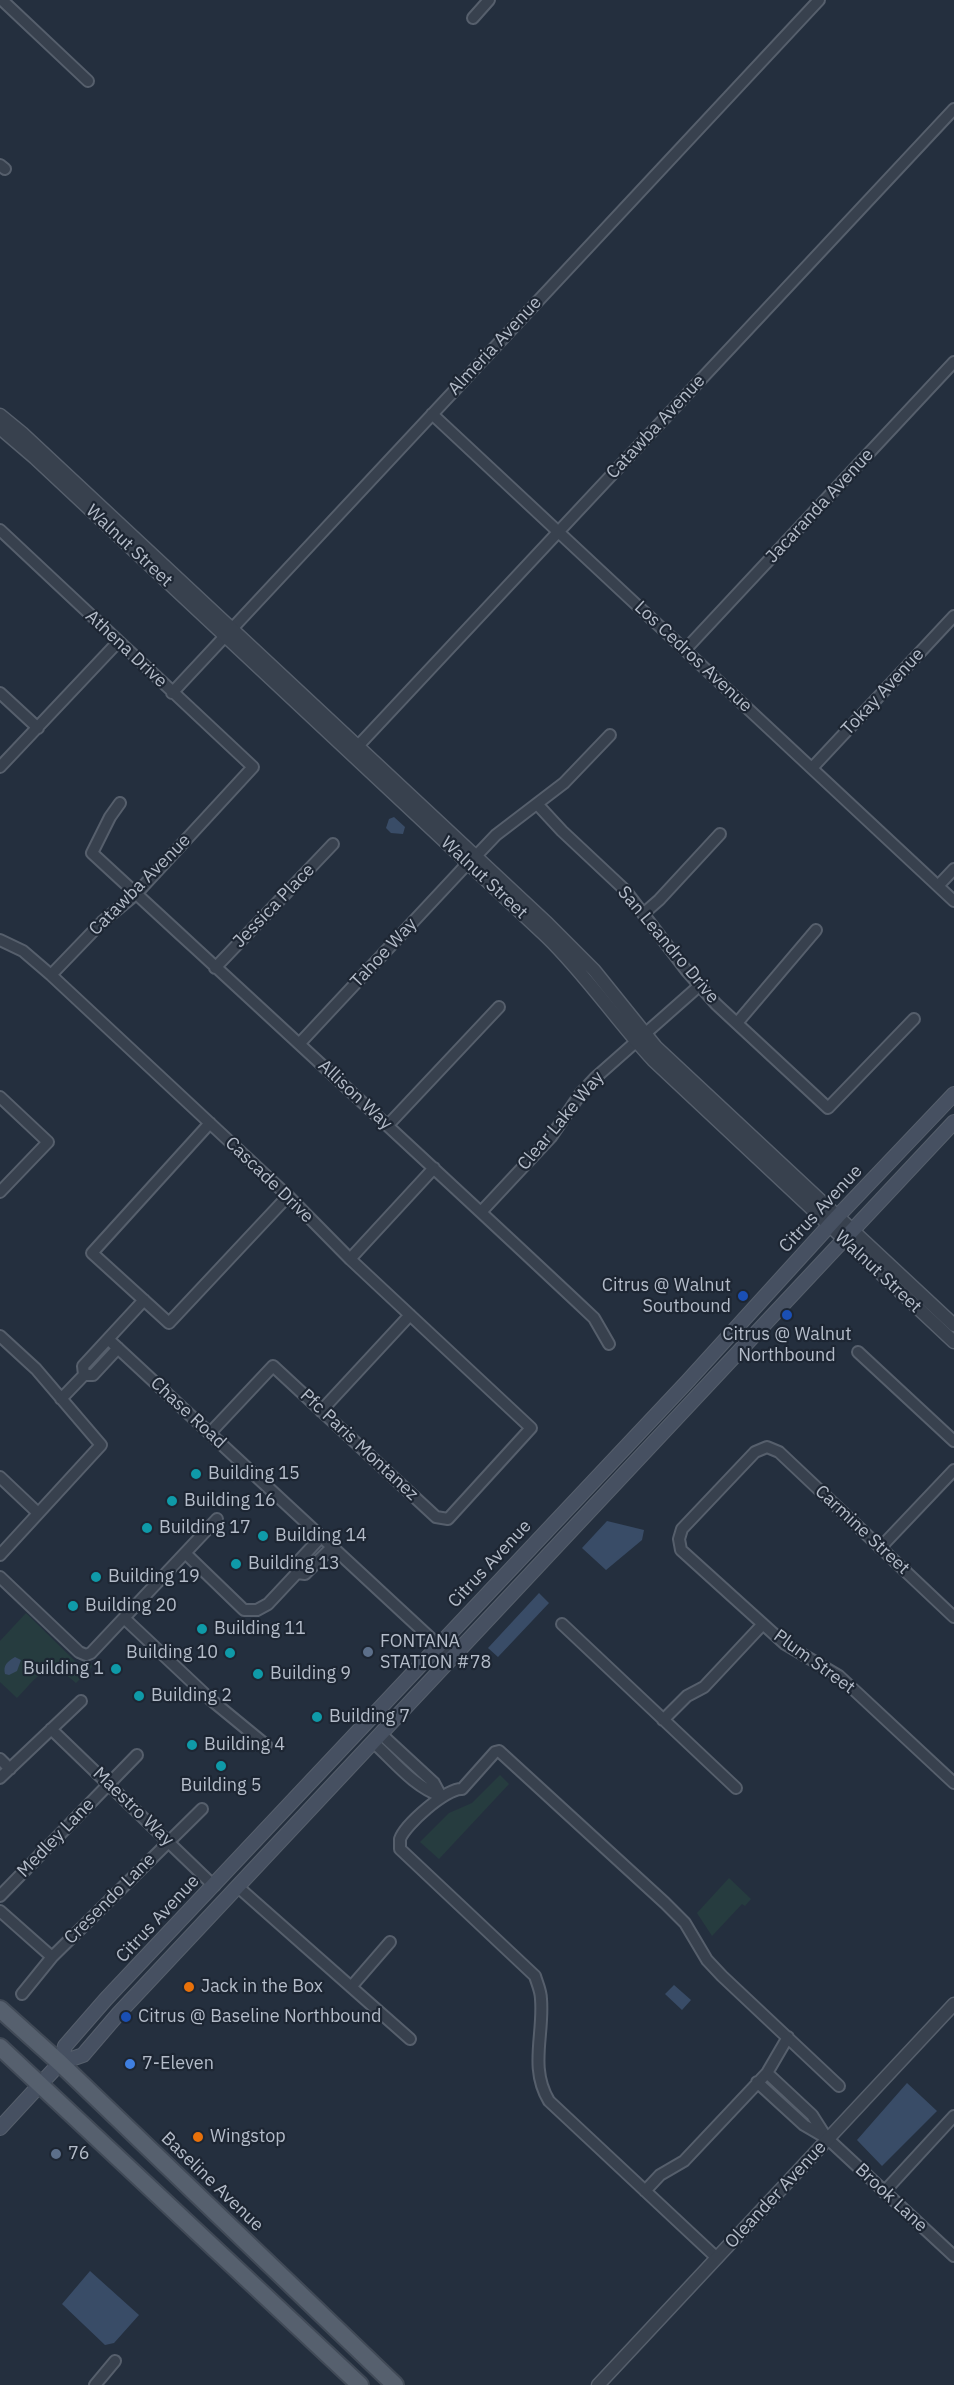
<!DOCTYPE html>
<style>
body{margin:0}
canvas{display:block;background:#242f3e}
</style>
<canvas width="954" height="2385"></canvas>
<script>
const ctx = document.querySelector('canvas').getContext('2d');
ctx.lineJoin = 'round';
function fillPath(path, color) { ctx.fillStyle = color; ctx.fill(path, 'evenodd'); }
function strokePath(path, color, width, dash) { ctx.strokeStyle = color; ctx.lineWidth = width; ctx.lineCap = dash ? 'butt' : 'round'; ctx.setLineDash(dash || []); ctx.stroke(path); }
function drawText(font, color, halo, rows, align = 'center') {
  ctx.font = font + ' "IBM Plex Sans",sans-serif'; ctx.lineWidth = 4.5; ctx.setLineDash([]); ctx.textBaseline = 'middle'; ctx.strokeStyle = halo; ctx.fillStyle = color; for (const [text, x, y, turn = 0] of rows) {
    ctx.save(); ctx.translate(x, y); ctx.rotate((+turn || 0) * Math.PI / 180); ctx.textAlign = isNaN(turn) ? turn : align; if (halo) ctx.strokeText(text, 0, 0); ctx.fillText(text, 0, 0); ctx.restore();
  }
}
fillPath(new Path2D(`
 M26 1613 75 1661 82 1665 91 1663 92 1667 76 1683C48 1657 38 1676 17 1698L0 1682V1641Z
 M500 1775 509 1784 439 1859 420 1842 449 1813 472 1803Z
 M729 1878 751 1899 745 1906 742 1904 712 1936 697 1913Z`), '#263c3f');
fillPath(new Path2D(`
 M394 817 405 827 403 834 391 833 386 828 389 819Z
 M607 1521 644 1530 642 1540 606 1570 582 1548Z
 M539 1593 549 1603 498 1657 488 1648Z
 M15 1657 21 1660 17 1671 9 1675 5 1674C3 1665 7 1662 15 1657Z
 M674 1985 691 2000 682 2010 665 1994Z
 M907 2083 937 2111 882 2166 857 2140Z
 M90 2271 139 2315 114 2343 105 2345 62 2304Z`), '#394c67');
const minor = new Path2D(`
 M2 0 88 81
 M473 18 489 0
 M0 165 5 169
 M432 414 954 901
 M0 530 253 767 136 894 102 922 51 975
 M685 650 954 362
 M0 693 38 728
 M172 693 819 0
 M358 746 954 109
 M0 767 118 642
 M812 768 954 616
 M120 803 110 817 92 853C260 1008 428 1162 594 1318L609 1344
 M537 804 562 831 625 890 686 970 716 1004 828 1108 914 1019
 M476 856 496 835 564 783 610 735
 M938 886 954 869
 M643 914 659 900 720 834
 M0 940 23 951 51 975 288 1196 350 1259 531 1428 448 1519 436 1517 273 1366 210 1433
 M215 968 333 844
 M737 1023 816 930
 M300 1043 468 863
 M0 1097 48 1142 0 1192
 M210 1123 92 1253 169 1323 288 1196
 M388 1125 499 1007
 M481 1212 551 1137 581 1093 595 1078 699 986
 M350 1259 434 1168
 M0 1336 36 1369 101 1445 0 1555
 M108 1339 452 1658
 M858 1352 954 1441
 M84 1375 83 1366 144 1300
 M61 1399 84 1375H93L118 1348
 M321 1411 410 1315
 M0 1477 38 1513
 M880 1548 954 1470
 M185 1553 244 1610H257L268 1604 297 1573
 M297 1573 295 1565 321 1537
 M297 1573 305 1574 332 1547
 M0 1577 79 1652 86 1655 91 1653 217 1519
 M954 1617 779 1452 767 1447 755 1452 682 1529 679 1539 681 1550 785 1644 839 1676 954 1783
 M124 1618 210 1699 266 1745
 M562 1624 736 1788
 M663 1720 687 1696 704 1687 763 1624
 M51 1729 214 1886
 M381 1734 434 1783 441 1796
 M374 1743C394 1761 414 1787 441 1796
 M0 1759 10 1769
 M0 1778 81 1701
 M238 1887 410 2039
 M0 1896 137 1755
 M0 1911 52 1957
 M351 1987 390 1942
 M22 1994 52 1957 202 1809
 M767 2073 812 2115 826 2137
 M757 2082 804 2125 828 2139 954 2256
 M645 2191 660 2175 684 2161 767 2073 788 2037
 M884 2192 954 2116
 M717 2258 549 2101C529 2068 544 2035 541 1999 541 1991 537 1983 535 1976L400 1849C400 1847 400 1841 400 1839 405 1825 446 1788 462 1789L495 1752 499 1751 665 1903 685 1923 707 1960 722 1976 839 2086
 M95 2385 115 2361`);
const tertiary = new Path2D(`
 M0 415 22 433 548 924 594 970 656 1047 954 1325
 M0 428 35 458 547 937C586 975 616 1020 653 1060L954 1342
 M598 2385 954 2004`);
const secondary = new Path2D(`
 M60 2063 65 2046 106 1999 687 1382 837 1217 954 1094
 M0 2128 60 2063 83 2055 119 2013 954 1122`);
const primary = new Path2D(`
 M0 2009 60 2063 395 2385
 M0 2047 360 2385`);
strokePath(minor, '#565f6c', 14);
strokePath(tertiary, '#565f6c', 15);
strokePath(secondary, '#565f6c', 16);
strokePath(primary, '#414a57', 20);
strokePath(minor, '#38414e', 10);
strokePath(tertiary, '#38414e', 12);
strokePath(secondary, '#465061', 14);
strokePath(primary, '#56606e', 16);
for (const [x, y, r, color] of [
 [743,1296,6,"#1a4fb4"],
 [787,1315,6,"#1a4fb4"],
 [196,1474,6,"#0f9aa8"],
 [172,1501,6,"#0f9aa8"],
 [147,1528,6,"#0f9aa8"],
 [263,1536,6,"#0f9aa8"],
 [236,1564,6,"#0f9aa8"],
 [96,1577,6,"#0f9aa8"],
 [73,1606,6,"#0f9aa8"],
 [202,1629,6,"#0f9aa8"],
 [368,1652,6,"#5c6f8a"],
 [230,1653,6,"#0f9aa8"],
 [116,1669,6,"#0f9aa8"],
 [258,1674,6,"#0f9aa8"],
 [139,1696,6,"#0f9aa8"],
 [317,1717,6,"#0f9aa8"],
 [192,1745,6,"#0f9aa8"],
 [221,1766,6,"#0f9aa8"],
 [189,1987,6,"#e8710a"],
 [126,2017,6,"#1a4fb4"],
 [130,2064,6,"#3f7fe0"],
 [198,2137,6,"#e8710a"],
 [56,2154,6,"#5c6f8a"]
]) { const dot = new Path2D(); dot.arc(x, y, r, 0, 2 * Math.PI); ctx.fillStyle = color; ctx.fill(dot); strokePath(dot, '#1d2633', 2); }
drawText('18px', '#b4bcc9', '#1d2633', [
 ["Almeria Avenue",495,346,-47],
 ["Catawba Avenue",656,427,-47],
 ["Jacaranda Avenue",820,506,-47],
 ["Walnut Street",129,546,43],
 ["Athena Drive",126,649,43],
 ["Los Cedros Avenue",693,657,43],
 ["Tokay Avenue",883,692,-47],
 ["Walnut Street",484,878,43],
 ["Catawba Avenue",140,885,-45],
 ["Jessica Place",274,906,-46],
 ["San Leandro Drive",668,945,50],
 ["Tahoe Way",384,953,-47],
 ["Allison Way",355,1095,43],
 ["Clear Lake Way",561,1121,-50],
 ["Cascade Drive",269,1180,44],
 ["Citrus Avenue",821,1209,-47],
 ["Walnut Street",878,1272,43],
 ["Chase Road",188,1413,43],
 ["Pfc Paris Montanez",359,1445,43],
 ["Carmine Street",862,1530,43],
 ["Citrus Avenue",490,1564,-47],
 ["Plum Street",814,1662,36],
 ["Maestro Way",133,1807,44],
 ["Medley Lane",56,1838,-46],
 ["Cresendo Lane",110,1899,-45],
 ["Citrus Avenue",158,1919,-47],
 ["Baseline Avenue",212,2182,44],
 ["Oleander Avenue",776,2195,-47],
 ["Brook Lane",891,2198,43]
]);
drawText('18px', '#b4bcc9', '#1d2633', [
 ["Citrus @ Walnut",731,1286,"right"],
 ["Soutbound",731,1307,"right"],
 ["Citrus @ Walnut",787,1335,"center"],
 ["Northbound",787,1356,"center"],
 ["Building 15",208,1474],
 ["Building 16",184,1501],
 ["Building 17",159,1528],
 ["Building 14",275,1536],
 ["Building 13",248,1564],
 ["Building 19",108,1577],
 ["Building 20",85,1606],
 ["Building 11",214,1629],
 ["FONTANA",380,1642],
 ["STATION #78",380,1663],
 ["Building 10",218,1653,"right"],
 ["Building 1",104,1669,"right"],
 ["Building 9",270,1674],
 ["Building 2",151,1696],
 ["Building 7",329,1717],
 ["Building 4",204,1745],
 ["Building 5",221,1786,"center"],
 ["Jack in the Box",201,1987],
 ["Citrus @ Baseline Northbound",138,2017],
 ["7-Eleven",142,2064],
 ["Wingstop",210,2137],
 ["76",68,2154]
], 'left');
</script>
